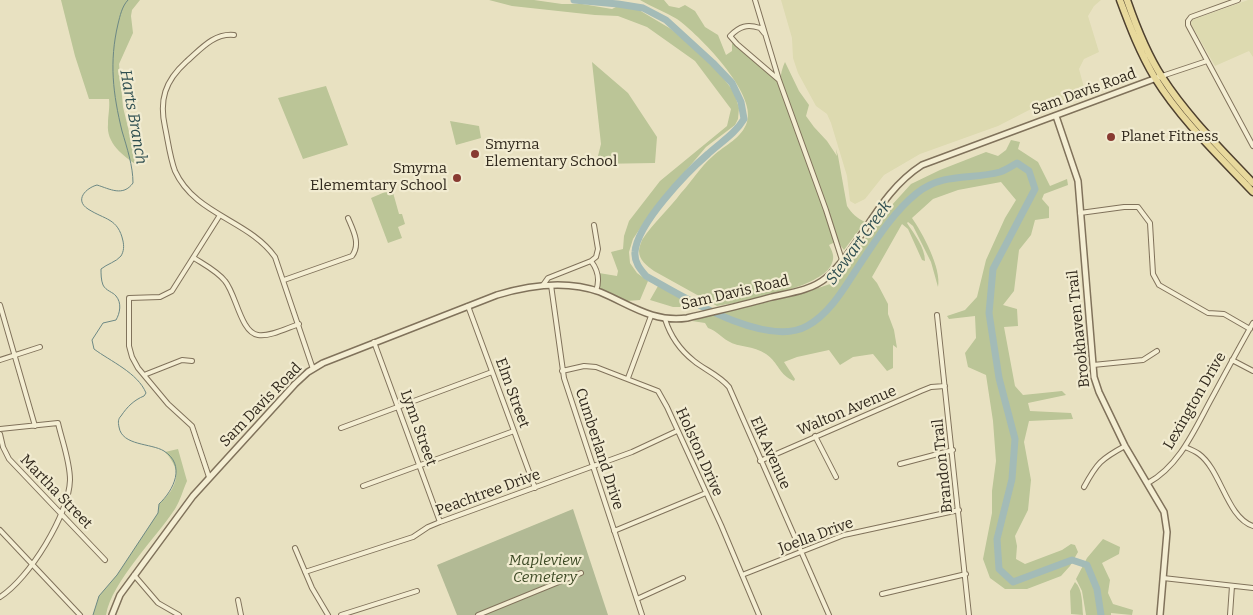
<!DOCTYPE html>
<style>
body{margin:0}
canvas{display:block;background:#e8e1c1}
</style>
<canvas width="1253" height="615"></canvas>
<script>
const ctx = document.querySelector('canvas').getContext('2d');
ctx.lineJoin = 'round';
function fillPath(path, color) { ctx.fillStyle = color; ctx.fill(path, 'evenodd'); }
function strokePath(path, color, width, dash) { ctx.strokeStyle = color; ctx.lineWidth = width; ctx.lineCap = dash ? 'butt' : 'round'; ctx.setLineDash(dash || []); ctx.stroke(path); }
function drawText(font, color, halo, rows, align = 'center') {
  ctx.font = font + ' Bitter,serif'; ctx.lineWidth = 4.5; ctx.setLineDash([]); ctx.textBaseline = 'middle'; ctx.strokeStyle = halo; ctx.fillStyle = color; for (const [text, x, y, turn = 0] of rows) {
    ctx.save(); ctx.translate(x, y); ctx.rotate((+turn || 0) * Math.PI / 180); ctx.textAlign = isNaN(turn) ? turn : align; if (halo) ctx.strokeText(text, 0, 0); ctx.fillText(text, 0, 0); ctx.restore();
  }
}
fillPath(new Path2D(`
 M781 0H1101L1094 6 1088 16 1099 52 1084 59 1079 69 1085 91 1070 98 1033 108 998 126 920 154 884 175 865 199 855 204 850 201 847 176 831 123 827 114 816 106 798 73 793 58 792 38Z
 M1248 0H1253V57L1249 51 1215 66 1191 24 1192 20Z`), '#dddab0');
fillPath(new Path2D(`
 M61 0H140L132 10 131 16 133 33 119 64 123 107 137 165C123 156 106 143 108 124 108 115 110 108 109 99H89L75 56Z
 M489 0H534L562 4H582L612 9 618 6 639 10 671 29 710 61 734 92 739 108 738 119 735 125 706 147 651 212 633 239 629 252 630 263 637 273 648 281 640 300 627 301 599 289V273L617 276 618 271 611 252 623 249 624 236 629 221 660 181 727 126 731 109 695 61 647 27 618 16 595 15 512 6Z
 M640 0H664L669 6 679 8 685 5 695 11 705 27 718 35 726 55 732 51V43C746 51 765 65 775 78 782 88 785 101 788 112L790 108C783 89 776 82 785 62L799 91 809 105 806 116 814 127 827 141 837 156 836 149 838 156 847 206C852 214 857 218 865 222L844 250 837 241 829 245C832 251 835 256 832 263 824 288 741 302 717 306L654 271C647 266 639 260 639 251 639 247 641 243 642 240 653 223 669 209 681 193 692 181 700 167 713 156 725 145 742 138 747 122 757 93 698 34 677 19 665 12 652 7 640 0Z
 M592 62 628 93 657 137 655 163 596 164 601 144Z
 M326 86 348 145 303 159 278 98Z
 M450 121 479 126 481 138 456 145Z
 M1011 140 1020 142 1018 149 1038 162 1050 186 1067 179 1068 185 1044 194 1042 199 1049 207V218L1035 220 1031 235 1019 250 1014 291 1003 305 1017 309 1018 326 1004 327 1015 386 1023 395 1062 391 1066 395 1028 403 1030 411 1071 413 1073 419 1029 421 1024 442 1031 480 1028 510 1015 536 1017 546 1016 559 1025 564 1062 550 1071 544 1075 545 1078 552 1070 566 1061 576 1027 589H1005L990 578 983 559 992 513V491L996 461 993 421 986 375 968 367 965 353 976 338 975 316 949 319 947 316 965 310 977 297 986 260 1005 218 1016 200 1001 182 958 190 933 199 912 218C922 232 942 269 938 287L931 262 913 226 908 222 907 223C914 234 925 247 925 261L922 260 908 229 902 224 872 277 877 283 888 304V314L894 330 897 348 893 345V368L887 371 873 354 853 357 840 365 829 350 797 357 784 362 795 379 794 381C779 375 779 363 766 354 753 345 739 348 728 341 721 337 717 331 708 328L705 323 692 321 723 312 798 295 830 284 842 273 867 236 891 206 911 184 940 170 986 152 998 156 1006 150Z
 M392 189 399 214H402L405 224 398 227 402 238 388 243 371 198Z
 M658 286 699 307H673L650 300Z
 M178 449 187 481C183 490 180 501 175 509 156 538 112 581 106 615H93L99 596 117 575 158 513 159 504C178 487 183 471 165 452Z
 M1103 539 1120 547 1119 554 1102 563 1110 580 1108 593 1113 604 1133 610 1132 615 1111 613V615H1086L1082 591 1076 579 1087 558Z
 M1075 582C1083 589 1082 605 1083 615L1071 614 1070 591Z`), '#bbc597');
fillPath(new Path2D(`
 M573 509 608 615H457L437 565Z`), '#b2ba95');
strokePath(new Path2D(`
 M93 615 99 596 117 575 158 513 159 504C174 490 186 465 164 451 151 443 122 446 119 427 118 422 118 419 121 416 127 407 134 400 144 396L146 393C138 373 110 361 94 349L92 340 103 323 116 320C120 313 122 303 116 296 113 292 106 291 103 285 101 280 101 274 101 269 107 264 116 262 121 256 124 251 124 246 123 241 118 218 105 220 88 209 74 200 86 188 97 185 110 189 123 197 133 183 133 166 127 148 122 131 113 94 109 62 118 24 120 16 122 6 128 0`), '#6c8884', 1);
strokePath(new Path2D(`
 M574 0 618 4 643 8 666 20 713 63 732 83 741 102 744 119C735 134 721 142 708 154 687 172 637 224 635 252 634 262 640 269 646 276 682 296 766 349 807 326 829 314 843 290 856 270 874 243 892 213 917 193 944 172 971 180 1000 172 1006 170 1012 166 1017 163L1029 171 1035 189 993 269 989 313 999 378 1015 439 1012 479 997 539 999 569 1013 582 1072 560 1087 565 1097 589 1101 615`), '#a3bbb7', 7);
const minor = new Path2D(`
 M755 0 779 80 737 44 730 36C740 26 747 24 760 28L764 33
 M1238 0 1191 17 1188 21V25L1253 146
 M234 35C213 33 200 50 186 62 165 81 159 100 165 127 168 141 170 158 175 171 195 215 249 220 275 257L313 369
 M1162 76 1207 61
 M779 80 826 210 842 260
 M1080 213 1124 207H1138L1150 223 1153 274 1159 285 1208 313 1224 314 1250 329
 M194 258C205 265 217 271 225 281 236 294 241 333 258 335 270 337 287 328 299 324
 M591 261C598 270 600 280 596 291
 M284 280 352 256C361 244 353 230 348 218
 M543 285 548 278 591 261 596 257 598 249 594 225
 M551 285 564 378 642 615
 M0 305 35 426
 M468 306 535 488
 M937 315 969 615
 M665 319C670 335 680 350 694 361 705 370 719 375 729 387L829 615
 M374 342 440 522
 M0 360 40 347
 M1232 360 1253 371
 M1093 365 1143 360 1157 351
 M562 371 584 366 596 367 658 391 667 407 721 525 759 615
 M144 375 182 360 192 361
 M628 378 651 316
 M341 428 492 372
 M0 429 58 423C62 441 70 461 70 480 69 514 29 579 0 597
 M0 434 3 447 9 459 105 560
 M815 436 836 477
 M1185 447C1190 449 1195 451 1199 454 1221 470 1227 518 1253 526
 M760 461 921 391 931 387 945 386
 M900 464 953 450
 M209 477 192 426 168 404 138 368 132 357 129 346V298L160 297 172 291 220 215
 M1148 483C1181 465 1196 426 1214 394 1227 370 1240 346 1253 323
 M363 486 514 431
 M1084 487C1097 463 1101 459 1125 446
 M0 530 80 615
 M614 531 706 493
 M295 548 312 588 328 615
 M305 572 413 537 428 527 440 522 632 452 677 431
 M134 575 158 603 179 615
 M742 575 844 535 959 510
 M1163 578 1253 588
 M882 594 966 574
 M637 599 683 578
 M238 600 241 615
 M341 615 417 591
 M478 615 581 573
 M1230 615 1232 586`);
const tertiary = new Path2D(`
 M1056 116 1078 181 1094 377 1099 392 1125 446 1164 512 1167 532 1160 615
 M112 615 120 595 193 496 295 384 308 372 323 363 497 295C530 285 567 280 600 292 629 304 653 323 687 318 715 311 744 305 772 297 790 293 812 290 826 278 863 245 877 194 922 165L1162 76`);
const primary = new Path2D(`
 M1120 0C1130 27 1140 53 1155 78 1181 120 1219 156 1253 192
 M1127 0C1136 26 1147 54 1162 77 1187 116 1221 149 1253 183`);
strokePath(minor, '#80725b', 6);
strokePath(tertiary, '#80725b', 8);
strokePath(primary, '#4e402f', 9);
strokePath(minor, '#f4eed3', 4);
strokePath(tertiary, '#f4eed3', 5);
strokePath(primary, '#e8d99c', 6);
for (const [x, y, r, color] of [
 [1111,137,5,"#883a31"],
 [475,154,5,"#883a31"],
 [457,178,5,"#883a31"]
]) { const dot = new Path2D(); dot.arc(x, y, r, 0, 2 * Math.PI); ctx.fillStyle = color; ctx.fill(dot); strokePath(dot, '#f1ebd0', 2); }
drawText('15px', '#31291d', '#f1ebd0', [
 ["Sam Davis Road",1084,92,-20],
 ["Sam Davis Road",735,293,-13],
 ["Brookhaven Trail",1079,329,-96],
 ["Elm Street",512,393,70],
 ["Lexington Drive",1195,401,-60],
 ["Sam Davis Road",261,405,-46],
 ["Walton Avenue",847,411,-23],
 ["Lynn Street",418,428,70],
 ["Cumberland Drive",599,449,72],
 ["Holston Drive",699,452,66],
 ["Elk Avenue",770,453,66],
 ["Brandon Trail",943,466,-96],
 ["Martha Street",56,492,46],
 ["Peachtree Drive",488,493,-20],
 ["Joella Drive",816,536,-20]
]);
drawText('15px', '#31291d', '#f1ebd0', [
 ["Planet Fitness",1121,137],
 ["Smyrna",485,145],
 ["Elementary School",485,162],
 ["Smyrna",447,169,"right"],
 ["Elememtary School",447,186,"right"]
], 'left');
drawText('italic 15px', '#3e4b26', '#f1ebd0', [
 ["Mapleview",545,561],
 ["Cemetery",545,578]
]);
drawText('italic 16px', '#2e4e50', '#f1ebd0', [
 ["Harts Branch",133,117,80],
 ["Stewart Creek",859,243,-54]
]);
</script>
